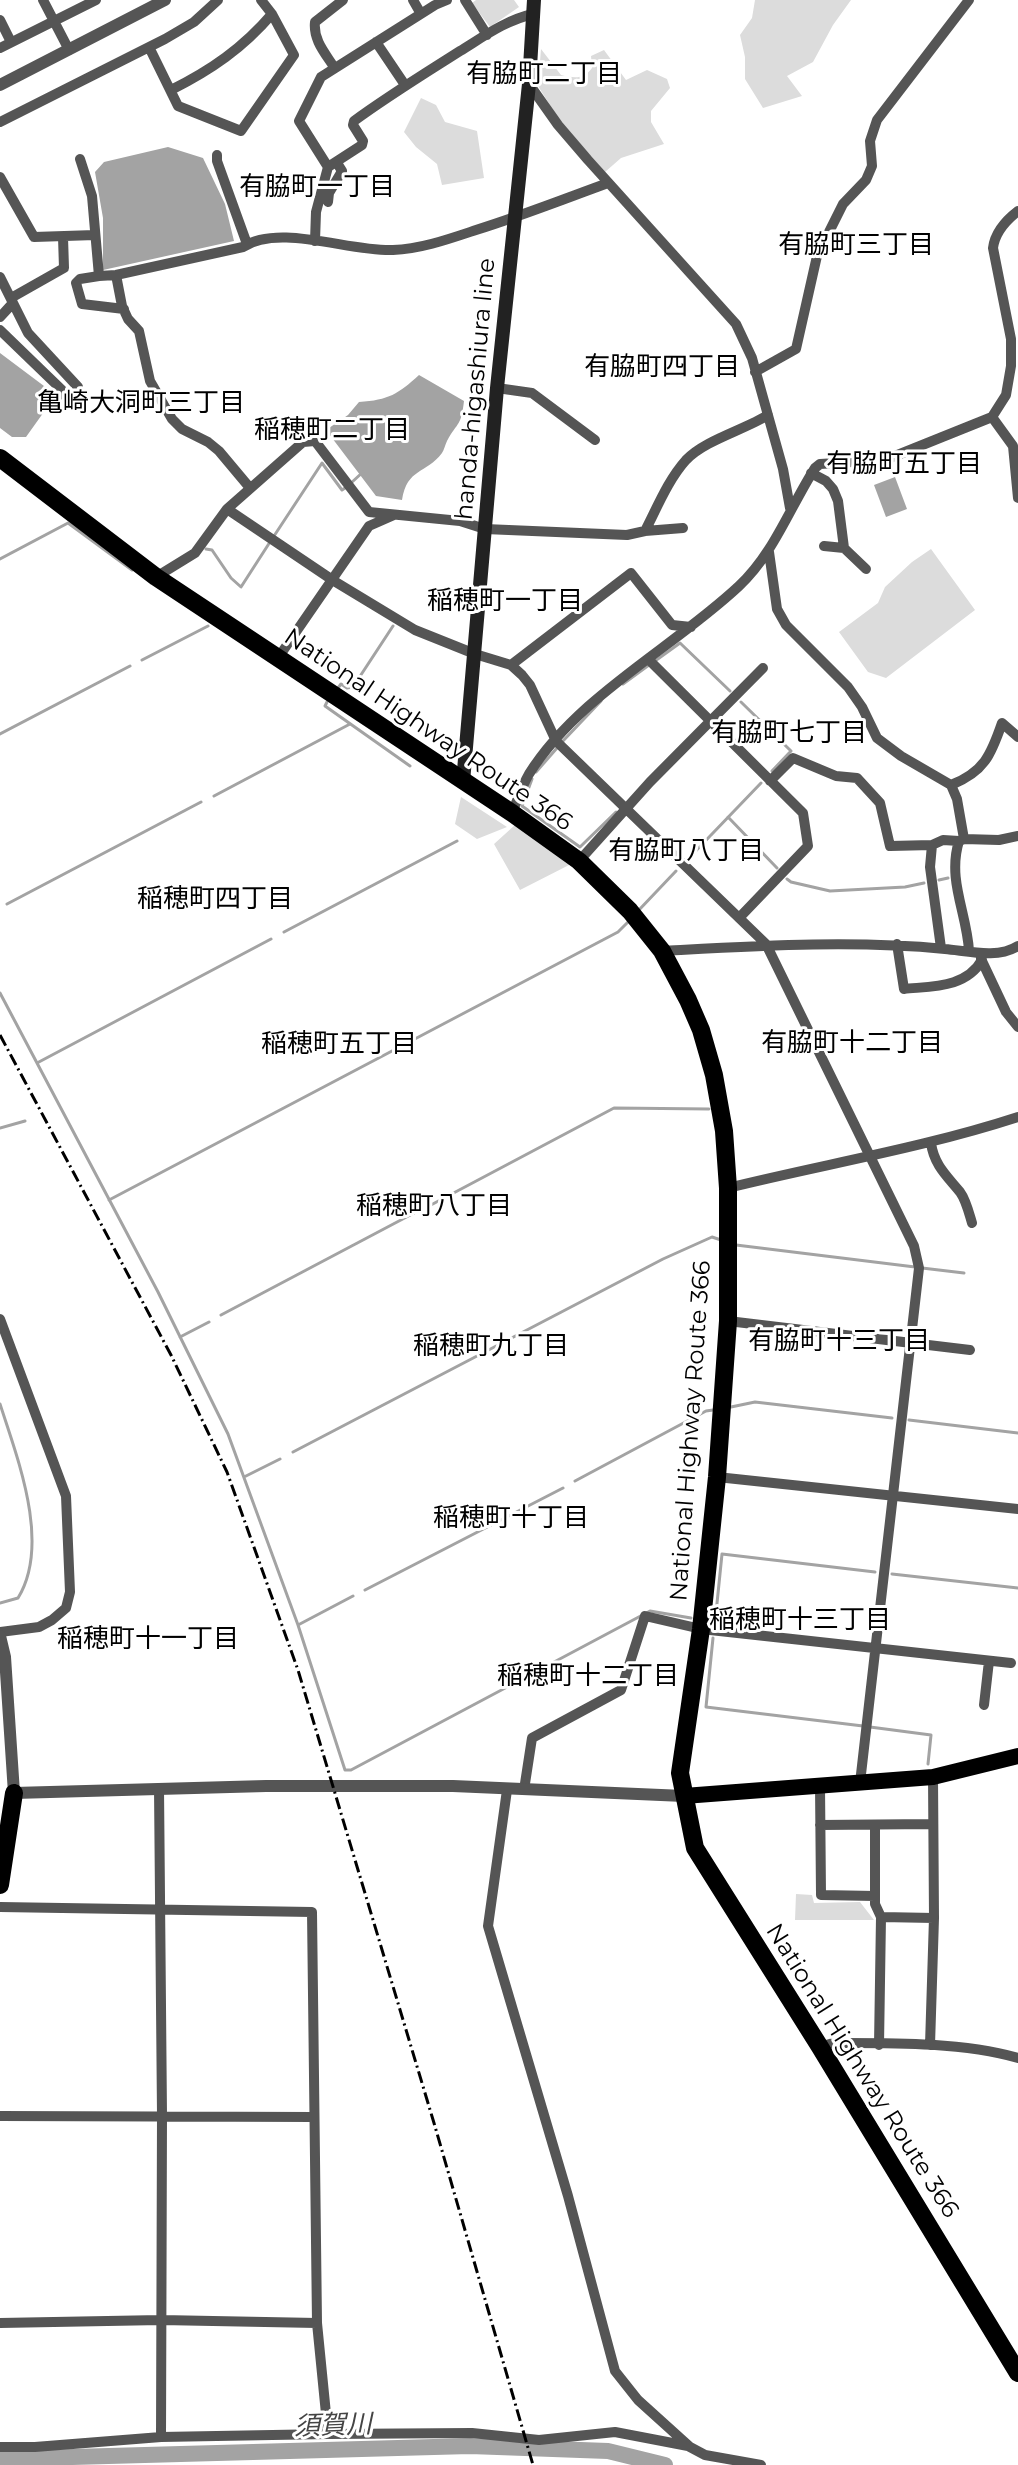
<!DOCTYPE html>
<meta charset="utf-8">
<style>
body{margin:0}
canvas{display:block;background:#fff}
</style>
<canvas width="1018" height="2465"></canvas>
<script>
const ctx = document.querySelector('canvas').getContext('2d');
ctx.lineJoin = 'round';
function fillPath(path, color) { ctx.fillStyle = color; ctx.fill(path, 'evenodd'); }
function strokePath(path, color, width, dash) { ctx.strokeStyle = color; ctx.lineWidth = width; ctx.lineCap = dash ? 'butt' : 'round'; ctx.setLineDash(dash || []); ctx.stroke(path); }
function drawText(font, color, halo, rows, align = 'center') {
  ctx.font = font + ' Montserrat,"Noto Sans JP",sans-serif'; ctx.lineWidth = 6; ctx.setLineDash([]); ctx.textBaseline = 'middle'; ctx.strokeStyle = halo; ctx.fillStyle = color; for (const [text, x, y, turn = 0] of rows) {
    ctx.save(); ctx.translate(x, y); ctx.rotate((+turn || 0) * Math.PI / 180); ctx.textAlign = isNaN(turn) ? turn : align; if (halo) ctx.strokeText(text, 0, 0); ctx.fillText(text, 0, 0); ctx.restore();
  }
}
fillPath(new Path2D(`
 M476 0H514L519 7 490 27 472 3Z
 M755 0H851L833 25 813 62 787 76 802 96 763 108 745 79V57L740 35 752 18Z
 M541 49 561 75C574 78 583 80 592 68L591 56 604 50 626 80 647 70 667 79 670 88 651 111V122L664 144 621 158 605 172 560 121 538 86Z
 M421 98 436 105 445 122 477 131 484 178 442 185 437 164 416 147 404 132Z
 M931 549 975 610 886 678 868 672 839 632 878 603 885 587 912 562Z
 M461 797 507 827 477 839 455 824Z
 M515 825 573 863 520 890 494 844Z
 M796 1894 812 1895 814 1903 860 1902 874 1920H795Z`), '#dcdcdc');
fillPath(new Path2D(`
 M168 147 203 158 225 204 234 241 103 270V218L95 172 104 162Z
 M0 353 56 395 26 437H12L0 428Z
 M419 375 464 401C461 427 458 421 447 441 445 445 444 450 442 453 426 474 407 468 402 500L376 496 326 430 348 415 359 402C389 400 398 394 419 375Z
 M895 477 907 509 886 517 874 485Z`), '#a3a3a3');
strokePath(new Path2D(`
 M351 483 363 472
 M274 536 322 463 342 490 345 488
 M206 549 212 550 231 578 241 587 270 542
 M0 559 68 523 132 570
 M142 660 208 626
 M655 661 680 643 730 691
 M623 684 649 665
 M338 688 341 684 347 688 353 687 393 626
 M327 702 325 706 410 766
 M741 702 791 751 772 771
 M0 734 130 666
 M562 742 601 701
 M536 772 557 748
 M532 779 522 806 580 847 616 812
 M214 796 350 724
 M728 817 777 868
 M688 859 761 783
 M787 879 791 882 830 891 905 887 924 883
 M939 880 948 878
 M7 904 201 802
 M638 911 676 871
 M284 932 457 841
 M0 993 158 1292 228 1434 298 1625 345 1770H351L650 1611 691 1618
 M37 1063 271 939
 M0 1128 25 1121
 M109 1200 618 932 630 920
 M429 1206 614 1108 709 1109
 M736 1245 915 1267
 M922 1268 964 1273
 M221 1315 416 1212
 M180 1337 209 1322
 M0 1404C18 1460 51 1544 18 1598L0 1603
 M731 1407 755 1402 892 1418
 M909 1420 1018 1433
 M293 1452 663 1259 712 1237 721 1240
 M244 1477 280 1459
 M575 1481 706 1411 713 1410
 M892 1574 1018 1588
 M365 1590 563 1488
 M715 1623 722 1554 875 1572
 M298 1625 353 1596
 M713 1638 706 1707 863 1726
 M870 1727 931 1735 928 1764`), '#a3a3a3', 3);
strokePath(new Path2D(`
 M0 2459 470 2446 608 2451 665 2465`), '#a3a3a3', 16);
strokePath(new Path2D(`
 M43 0 69 50
 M413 0 421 14
 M447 0 435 5 321 77 299 121 328 167 362 145 363 141 353 125 354 121C388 96 424 74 460 51 483 37 506 20 533 14
 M465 0 487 35
 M0 20 11 42
 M376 42 405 85
 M149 47 178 106 241 131 294 55 272 14 261 0
 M0 48 96 0
 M334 67C325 53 313 40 315 22L343 0
 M529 84 558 125 588 160 736 324 752 358 783 469 790 508
 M171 90C211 70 243 48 272 14
 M0 122 165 39 194 22 218 0
 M217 155V161L247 244
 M80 159 92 196 99 276 116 275 243 247C279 223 350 252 393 250 421 249 449 239 476 230 521 216 564 199 608 183
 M0 177 34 237 95 235
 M328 202 329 193 342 171 337 163
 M315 241 316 212 328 167
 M116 275 122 306 128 319 139 331 150 381 172 419 182 429 208 442 219 451 250 488
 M99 276 80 279 76 283 82 304 124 309
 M0 277 28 333 78 387
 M11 298 64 268 63 237
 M0 317 13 303
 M0 330 62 390V396
 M755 372 796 349 817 256 843 204 866 180 872 166 870 141 877 120 969 0
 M497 388 532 393 595 440
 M992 417 1013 446 1018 498
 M811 473 826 481 833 489 838 501 844 548 866 569
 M227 509 334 581 415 630 475 654 511 665 522 675 530 685 556 741 766 944 914 1246 919 1268 860 1783
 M645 531 683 528
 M824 546 844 548
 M769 552 777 609 786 625 848 687 862 707 877 738 901 756 951 785C984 772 991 755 1002 723L1018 737
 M156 577 195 553 227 509 303 442 315 441 369 512 460 521 485 529 627 535 645 531C657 508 668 480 686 460 705 440 744 430 768 415
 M278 658 369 526 394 515
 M648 659 803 813 808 846 739 918
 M511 665 631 573 672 625 691 627
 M770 781 793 758 836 776 857 778 880 803 890 846 932 845 943 840 959 841
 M951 785 957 799 964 839 959 841C947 880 967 913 969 951
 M512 813C517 801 522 786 529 774 578 696 673 648 739 586 774 553 789 509 815 468L820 464 885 460 992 417 1006 395 1011 366V339L993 248C995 232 1005 221 1018 211
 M964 839 999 840 1018 836
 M932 845 930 867 941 948
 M579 861 650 782 763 668
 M897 944 904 989C932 986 966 988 982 960
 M662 951C757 946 851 940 945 949 968 951 998 959 1018 946
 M981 959 1006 1012 1018 1027
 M931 1143C934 1165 947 1176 960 1192 966 1200 969 1213 972 1223
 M728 1188C825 1164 923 1148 1018 1117
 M0 1319 66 1496 70 1592 66 1608 52 1620 39 1627 0 1632
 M728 1321 970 1350
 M717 1477 1018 1509
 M984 1705 989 1661
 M820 1786 821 1895 875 1896
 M159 1788 162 2115 161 2437
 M507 1790 488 1926 568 2196 615 2371 638 2400 690 2447 705 2455 761 2465
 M524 1790 532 1738 621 1690 645 1616 701 1629 1011 1663
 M820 1825 933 1824
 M875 1825V1904L881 1917 879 2045
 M0 1907 312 1912 317 2323 328 2434
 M881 1917 934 1918
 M930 2045 934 1918 933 1777
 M820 2047 833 2043C892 2043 962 2042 1018 2058
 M0 2116 314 2117
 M0 2323 161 2320 317 2323
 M0 2447H35L161 2437 328 2434 472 2433 539 2440 615 2432 688 2446`), '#555', 10);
strokePath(new Path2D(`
 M0 85 165 0
 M0 1636 5 1657 14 1793 266 1786H453L684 1796`), '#555', 12);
strokePath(new Path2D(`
 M463 782 497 388 529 84 534 0`), '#222', 14);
strokePath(new Path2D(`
 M684 1796 933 1777 1018 1756`), '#000', 16);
strokePath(new Path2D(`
 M0 458 156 577 512 813 579 861 630 911 662 951 688 1000 701 1030 714 1075 724 1131 728 1188V1321L717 1477 701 1629 680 1773 695 1848 820 2047 1018 2373
 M0 1885 14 1793`), '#000', 18);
strokePath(new Path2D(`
 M0 1035 171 1355 227 1472 298 1670 434 2123 533 2465`), '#000', 3, [12, 4, 2, 4]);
drawText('24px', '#000', '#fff', [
 ["handa-higashiura line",476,389,-85],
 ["National Highway Route 366",428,730,34],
 ["National Highway Route 366",691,1431,-86],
 ["National Highway Route 366",862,2071,58]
]);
drawText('26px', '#000', '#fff', [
 ["有脇町二丁目",544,74],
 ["有脇町一丁目",317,187],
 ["有脇町三丁目",856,245],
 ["有脇町四丁目",662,367],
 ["亀崎大洞町三丁目",141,403],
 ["稲穂町二丁目",332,430],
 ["有脇町五丁目",904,464],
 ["稲穂町一丁目",505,601],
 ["有脇町七丁目",789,733],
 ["有脇町八丁目",686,851],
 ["稲穂町四丁目",215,899],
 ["有脇町十二丁目",852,1043],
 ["稲穂町五丁目",339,1044],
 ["稲穂町八丁目",434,1206],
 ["有脇町十三丁目",839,1341],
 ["稲穂町九丁目",491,1346],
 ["稲穂町十丁目",511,1518],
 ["稲穂町十三丁目",800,1620],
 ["稲穂町十一丁目",148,1639],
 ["稲穂町十二丁目",588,1676]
]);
drawText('italic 26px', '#444', '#fff', [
 ["須賀川",333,2426,-2]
]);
</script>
